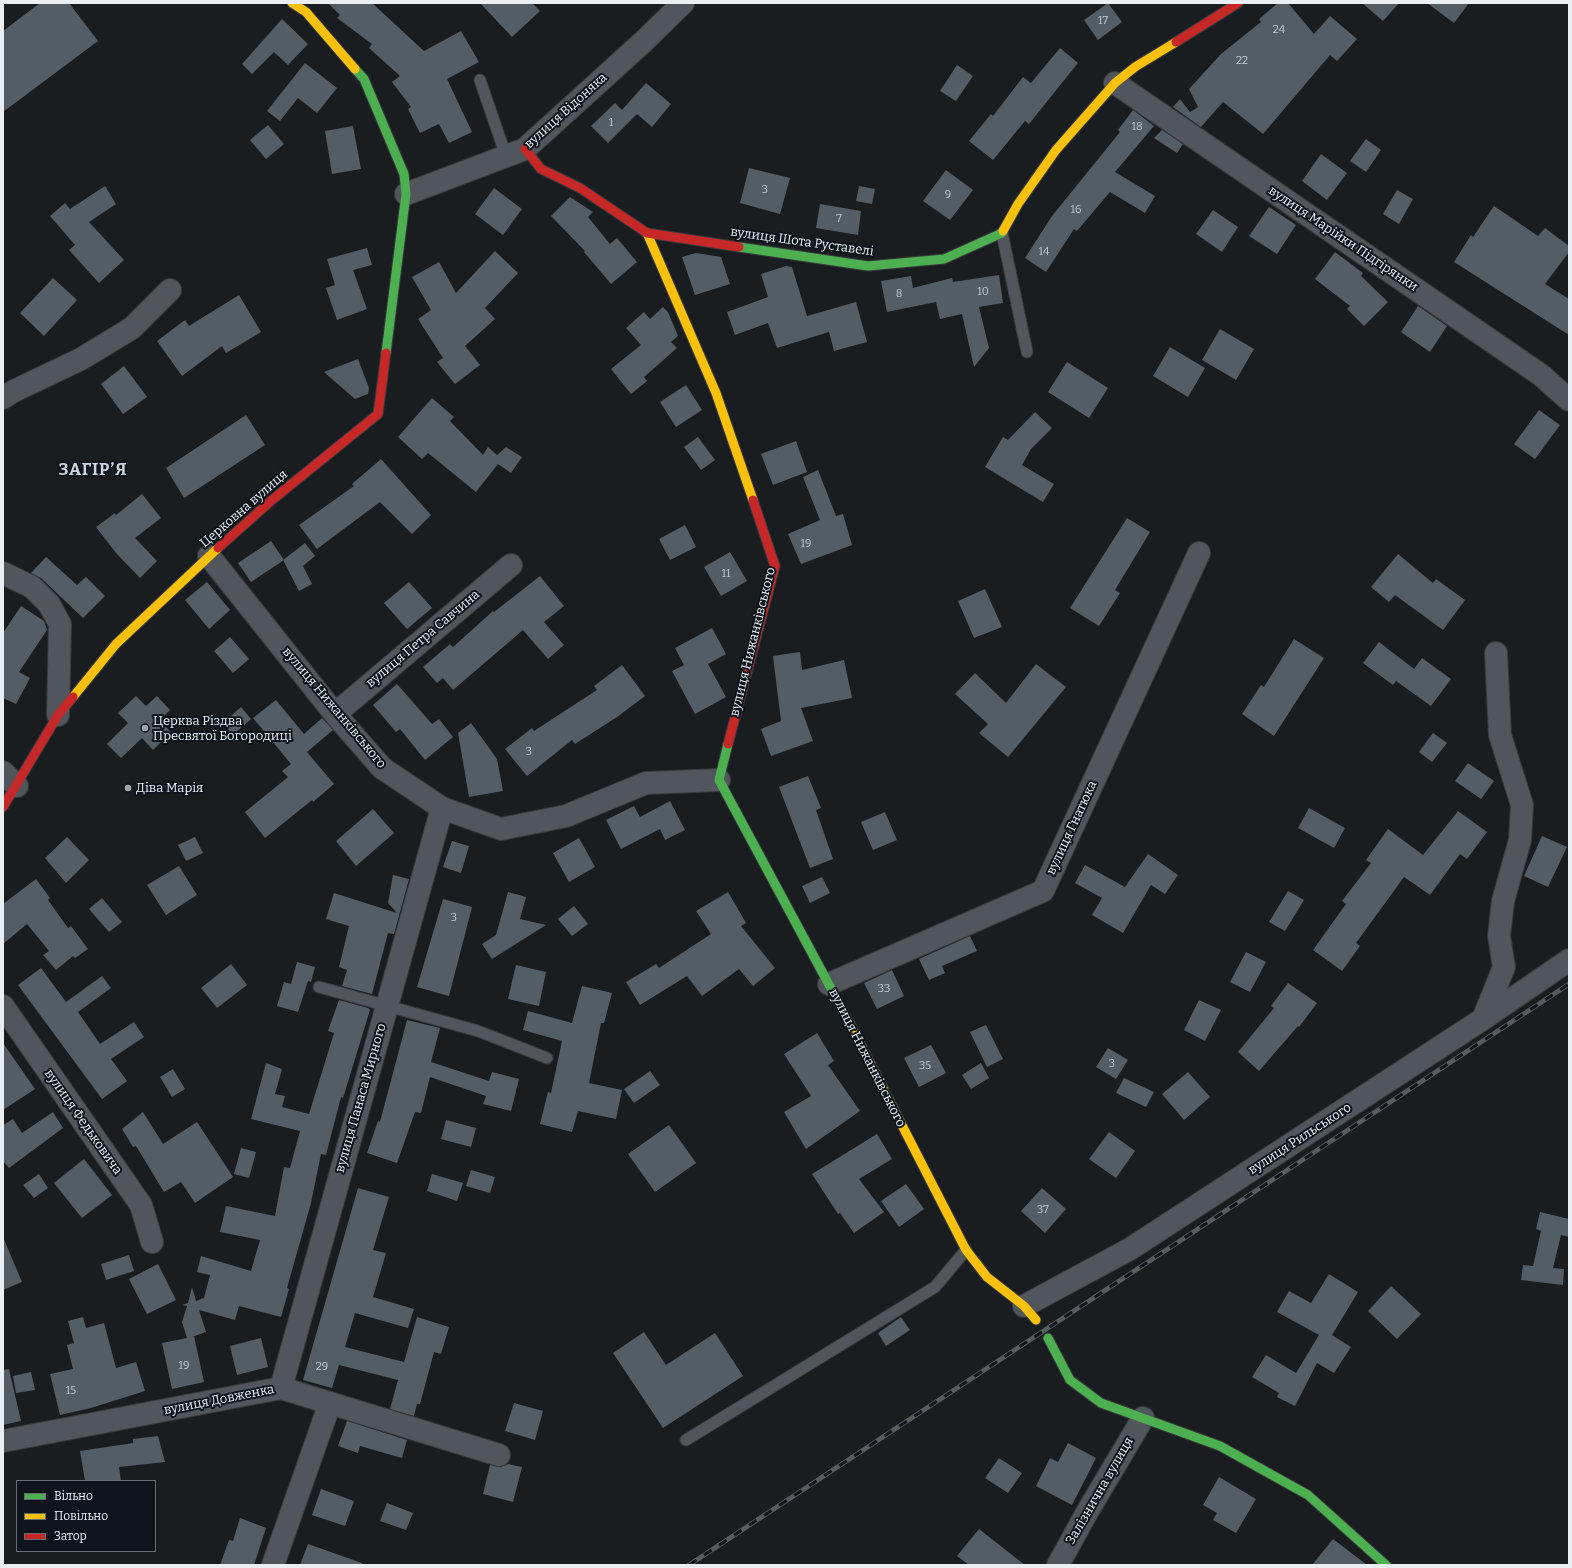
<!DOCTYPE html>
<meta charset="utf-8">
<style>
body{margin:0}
#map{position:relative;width:1572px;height:1568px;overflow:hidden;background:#1a1d20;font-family:Bitter,serif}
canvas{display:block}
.frame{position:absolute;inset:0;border:4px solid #eaeff4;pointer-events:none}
.legend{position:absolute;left:16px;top:1480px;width:140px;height:72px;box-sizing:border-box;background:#0d141b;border:1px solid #656c72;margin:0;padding:5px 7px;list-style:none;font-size:12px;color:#eaeff4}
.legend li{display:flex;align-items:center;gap:8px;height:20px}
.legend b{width:20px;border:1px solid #656c72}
</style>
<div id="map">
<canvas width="1572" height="1568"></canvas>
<div class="frame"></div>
<ul class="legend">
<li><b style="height:5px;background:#4caf50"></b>Вільно</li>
<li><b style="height:5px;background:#ffc107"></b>Повільно</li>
<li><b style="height:5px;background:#c62828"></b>Затор</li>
</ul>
</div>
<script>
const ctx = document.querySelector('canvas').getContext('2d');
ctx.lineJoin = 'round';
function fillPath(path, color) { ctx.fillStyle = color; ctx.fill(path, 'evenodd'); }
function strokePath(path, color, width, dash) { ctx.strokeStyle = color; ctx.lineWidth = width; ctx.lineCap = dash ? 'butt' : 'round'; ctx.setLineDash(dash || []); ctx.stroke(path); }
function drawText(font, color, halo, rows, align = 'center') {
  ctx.font = font + ' Bitter,serif'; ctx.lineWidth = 4; ctx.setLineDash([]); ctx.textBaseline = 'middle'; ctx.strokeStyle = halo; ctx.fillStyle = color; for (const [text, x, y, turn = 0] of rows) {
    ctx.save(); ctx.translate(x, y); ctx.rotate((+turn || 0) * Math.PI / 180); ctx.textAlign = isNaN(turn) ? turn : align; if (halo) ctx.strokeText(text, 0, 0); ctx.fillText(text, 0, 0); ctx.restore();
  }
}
fillPath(new Path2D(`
 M40 3H69L98 41 3 112V31Z
 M328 3H372L424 51 461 31 479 62 447 79 472 132 449 143 439 124 420 133 408 109 411 107 392 82 400 76 369 48 372 44 337 18 340 15Z
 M480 3H532L540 11 512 37Z
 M1108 3 1122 22 1098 40 1084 20Z
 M1278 3H1288L1314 34 1330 16 1357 39 1337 61 1330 55 1263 134 1223 102 1201 127 1173 107 1180 99 1190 112 1198 107 1189 89 1221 54 1261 22 1259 19Z
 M1362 3H1399L1383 21Z
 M1427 3H1469L1454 23Z
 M282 19 308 44 288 65 274 52 252 74 242 64Z
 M1060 48 1078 63 1029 124 1025 121 993 160 969 141 991 114 993 116 1023 77 1031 83Z
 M305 63 337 88 317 113 298 98 280 121 267 111Z
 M957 65 973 76 956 101 940 91Z
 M646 83 671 104 652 127 637 114 608 143 591 126 615 103 622 110Z
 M1133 110 1154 126 1115 172 1155 196 1145 213 1110 192 1077 231 1074 229 1046 272 1025 258 1052 216 1120 132 1118 130Z
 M268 125 284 144 266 159 250 140Z
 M353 126 361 169 332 174 325 131Z
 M1162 130 1183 144 1177 153 1154 138Z
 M1366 139 1381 150 1366 172 1350 161Z
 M1321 154 1347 173 1327 200 1302 181Z
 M749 168 790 178 780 214 740 203Z
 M946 170 973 190 950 220 923 201Z
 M105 186 116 204 89 222 124 260 99 283 69 250 75 245 50 216 65 203 70 209Z
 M859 186 875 189 872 204 856 201Z
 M494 188 522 209 503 235 475 214Z
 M1397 190 1413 199 1399 224 1383 214Z
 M570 197 593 212 588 217 610 244 617 238 637 262 611 284 584 252 585 251 551 216Z
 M820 204 861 211 858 235 816 228Z
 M1494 206 1538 236 1545 228 1569 246V252L1545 284 1569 299V335L1454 262 1471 235 1473 237Z
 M1269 207 1296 225 1277 254 1249 236Z
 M1213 210 1238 227 1222 252 1196 234Z
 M367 248 372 265 353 270 367 309 337 320 326 288 335 285 327 259Z
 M495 251 518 273 485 308 495 319 465 346 480 365 455 384 437 362 443 358 418 319 431 310 412 277 439 262 456 293Z
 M1335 252 1363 273 1361 276 1388 302 1364 326 1347 309 1350 306 1315 279Z
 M696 253 721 257 730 284 695 295 682 257Z
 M786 266 792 267 807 316 856 302 867 342 834 351 829 332 777 348 768 323 735 335 727 312 768 297 761 274Z
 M999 275 1003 303 979 307 989 348 974 367 962 314 940 319 936 302 887 312 881 281 911 276 913 288 952 278 953 282Z
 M53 278 77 300 44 336 20 313Z
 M239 295 261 332 226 353 222 346 182 376 157 341 185 320 189 326Z
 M1418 306 1447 326 1430 352 1401 332Z
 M663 307 668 312 678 336 671 342 677 348 644 377 647 381 631 394 611 369 641 345 626 328 644 312 650 319Z
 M1220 329 1254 349 1236 380 1202 360Z
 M1170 347 1205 368 1188 397 1153 376Z
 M358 359 369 388 368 394 355 399 324 372Z
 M1067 362 1108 388 1089 418 1048 392Z
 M124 366 147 397 123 414 101 384Z
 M686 385 702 410 676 427 660 402Z
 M432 398 454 417 450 421 483 455 488 447 497 455 506 447 522 457 511 473 498 464 476 492 428 453 422 459 398 437Z
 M1539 410 1560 425 1535 459 1514 444Z
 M1035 412 1052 428 1031 449 1022 465 1054 484 1043 502 985 467 1003 437 1008 440Z
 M246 415 265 445 184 498 166 468Z
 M698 437 715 460 701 470 684 447Z
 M796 441 807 472 773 485 761 454Z
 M381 459 431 515 412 534 380 502 317 549 299 525 354 486 352 484Z
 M818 470 836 516 843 514 852 545 801 564 788 534 820 520 803 477Z
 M142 494 161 518 135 538 157 561 140 578 116 553 96 527 115 513 116 515Z
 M1127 518 1150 532 1115 590 1120 593 1099 626 1070 608Z
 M685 525 696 547 670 560 659 539Z
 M271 541 284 560 251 582 238 563Z
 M305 543 315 556 303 566 312 584 299 591 283 560Z
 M730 552 747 581 721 596 704 567Z
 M1398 554 1433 583 1436 579 1465 600 1443 630 1395 595 1389 602 1371 587Z
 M46 557 77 585 86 577 105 596 83 618 41 578 31 573Z
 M540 576 564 606 544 622 564 645 548 659 523 630 453 690 443 678 437 683 423 667 450 644 453 647 493 611 494 612Z
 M207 582 230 610 209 629 185 600Z
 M409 582 432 608 407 629 384 603Z
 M985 589 1002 627 974 638 958 601Z
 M21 606 44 621 47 630 19 672 30 678 16 704 3 698V633Z
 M712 628 726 654 708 664 726 697 695 714 672 671 684 665 675 648Z
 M230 637 249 659 233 673 214 651Z
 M1294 639 1324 658 1274 736 1242 714 1261 685 1264 687Z
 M1379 642 1414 669 1422 658 1451 679 1431 706 1396 681 1393 685 1363 663Z
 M800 652 802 670 844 660 852 698 801 708 813 741 771 756 761 729 781 721 773 656Z
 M1036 664 1066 687 1008 757 979 733 988 724 955 694 975 673 1006 703Z
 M622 665 645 696 617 717 575 744 572 740 527 776 505 749 532 728 534 731 597 690 594 686Z
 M397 684 432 724 439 719 453 737 425 760 400 729 396 732 373 705Z
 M136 696 146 706 157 696 170 710 159 721 171 732 153 750 142 738 121 758 107 744 128 723 118 713Z
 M276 700 304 734 322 718 333 730 307 752 334 784 313 802 312 800 265 838 245 812 288 777 282 771 291 764 253 718Z
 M241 707 251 719 233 735 223 723Z
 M471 723 497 759 503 791 469 797 458 733Z
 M1433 733 1447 743 1432 762 1419 752Z
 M1468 763 1494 781 1481 799 1455 781Z
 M808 776 821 808 816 810 833 859 810 868 779 787Z
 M670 801 685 830 665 840 660 829 621 849 606 820 634 806 640 817Z
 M1309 808 1345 828 1334 848 1298 828Z
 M373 809 394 833 356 866 336 841Z
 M1458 811 1487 832 1467 859 1460 854 1430 895 1404 877 1356 943 1360 946 1342 971 1313 950 1346 904 1342 901 1371 863 1366 860 1388 829 1423 855Z
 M885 812 897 840 873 850 861 822Z
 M1542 836 1567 847 1548 887 1524 876Z
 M67 837 89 860 66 883 45 858Z
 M195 837 203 853 186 861 178 845Z
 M579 838 595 867 569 882 553 853Z
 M452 841 469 846 461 873 443 867Z
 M1148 854 1178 875 1165 894 1151 885 1123 933 1092 915 1102 898 1075 883 1085 865 1125 887Z
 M179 866 197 895 166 915 147 885Z
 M393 875 409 879 394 934 388 933 372 994 342 986 347 970 339 967 349 926 326 919 334 893 397 913 388 903Z
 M822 877 830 893 810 903 802 886Z
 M36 879 50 898 48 900 68 928 71 926 88 949 75 958 73 956 56 970 43 955 49 951 27 924 3 944V904Z
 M1288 891 1304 900 1285 931 1269 922Z
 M508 892 526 897 520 919 546 925 492 959 482 944 496 935Z
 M728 892 746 923 741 926 775 968 753 986 739 969 702 996 687 976 640 1005 626 982 656 964 659 968 711 934 696 911Z
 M102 898 122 922 109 932 89 909Z
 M443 899 472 907 449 996 417 987Z
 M574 906 588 924 572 936 558 919Z
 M970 936 977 951 942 966 945 973 929 980 919 959Z
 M1246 952 1266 962 1250 992 1230 982Z
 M297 962 315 967 311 982 308 981 298 1012 277 1006 284 982 291 984Z
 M231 964 247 985 217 1008 201 988Z
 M516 965 546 972 539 1006 508 999Z
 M41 968 66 1002 102 976 111 988 78 1012 100 1044 134 1022 144 1037 111 1059 127 1081 102 1099 18 985Z
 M892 970 904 996 877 1009 864 983Z
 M1288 983 1317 1003 1299 1027 1298 1026 1259 1071 1238 1052 1274 1008 1271 1006Z
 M582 986 612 993 604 1023H601L589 1083 622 1090 616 1119 578 1111 572 1132 540 1124 548 1092 551 1093 562 1041 523 1030 528 1011 572 1023Z
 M339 1000 368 1008 370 1010 343 1098 341 1097 326 1155 321 1154 311 1203 287 1288 289 1289 281 1317 239 1306 235 1320 199 1310 206 1332 192 1337 194 1336 204 1382 172 1389 162 1343 187 1338 182 1322 187 1306 182 1305 188 1303 192 1287 196 1301 204 1298 210 1275 197 1272 201 1256 251 1271 260 1240 220 1232 226 1206 275 1216 284 1167 290 1168 300 1131 251 1119 266 1063 282 1069 275 1094 285 1096 282 1107 309 1114 334 1033 328 1031Z
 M1199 1000 1221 1010 1205 1041 1184 1030Z
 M407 1020 440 1028 431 1062 489 1081 492 1072 519 1079 511 1111 483 1104 486 1096 430 1077 421 1113 415 1112 397 1163 367 1153 378 1121 380 1122Z
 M986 1025 1003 1059 987 1067 970 1032Z
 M817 1033 834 1061 828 1065 860 1111 806 1149 784 1112 811 1096 784 1054Z
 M3 1043 35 1089 3 1110Z
 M931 1045 946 1073 919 1087 904 1058Z
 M1108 1048 1128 1060 1116 1079 1096 1067Z
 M981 1063 989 1078 971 1089 962 1075Z
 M173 1069 185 1089 172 1097 160 1077Z
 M650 1071 660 1085 634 1103 624 1089Z
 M1188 1072 1210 1097 1184 1120 1162 1094Z
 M1124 1078 1154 1092 1146 1107 1116 1093Z
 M53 1112 63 1128 9 1168 3 1161V1125L13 1119 22 1133Z
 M143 1112 163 1144 197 1122 233 1177 195 1203 181 1182 164 1192 136 1146 133 1147 122 1129Z
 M446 1120 476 1128 471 1147 441 1139Z
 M669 1125 696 1163 655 1192 628 1154Z
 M1109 1132 1135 1151 1116 1178 1089 1159Z
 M877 1134 892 1159 859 1179 884 1212 854 1233 840 1213 838 1214 812 1174Z
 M241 1148 256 1152 249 1178 234 1174Z
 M84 1159 112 1195 82 1218 54 1183Z
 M471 1170 495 1177 490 1193 466 1186Z
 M39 1174 48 1188 34 1198 23 1185Z
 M432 1174 463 1183 457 1201 427 1191Z
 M906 1184 924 1209 899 1227 881 1201Z
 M358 1188 389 1197 373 1250 386 1253 373 1297 414 1309 408 1328 355 1313 345 1347 404 1362 417 1317 449 1327 441 1354 434 1352 420 1404H417L414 1416 390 1409 398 1380 339 1365 332 1388 303 1380Z
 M1042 1188 1066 1209 1045 1233 1021 1211Z
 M1540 1212 1569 1219V1237L1561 1235 1553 1268 1564 1269 1563 1285 1521 1280 1523 1265 1533 1266 1541 1231 1536 1229Z
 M3 1237 22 1282 3 1290Z
 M129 1255 134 1271 106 1280 101 1264Z
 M158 1264 176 1300 147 1314 129 1279Z
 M1329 1274 1358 1292 1332 1335 1351 1347 1334 1373 1317 1363 1295 1406 1277 1397 1279 1393 1252 1377 1266 1355 1296 1373 1319 1335 1277 1312 1289 1291 1311 1303Z
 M1391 1286 1421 1314 1397 1339 1368 1311Z
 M83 1317 86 1328 104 1323 116 1368 136 1362 145 1391 91 1408 60 1415 50 1374 73 1369 67 1345 74 1343 68 1321Z
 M901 1317 910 1330 886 1346 878 1333Z
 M644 1332 666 1365 715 1333 743 1376 663 1428 613 1353Z
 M261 1338 268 1367 237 1375 230 1346Z
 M9 1369 21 1421 3 1425V1370Z
 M31 1372 35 1390 16 1393 13 1376Z
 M514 1403 543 1411 535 1440 505 1431Z
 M347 1421 407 1440 402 1458 360 1446 358 1453 338 1446Z
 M158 1436 165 1462 119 1467 121 1481H85L80 1451 133 1443V1439Z
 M1068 1443 1096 1458 1072 1505 1036 1486 1050 1458 1058 1462Z
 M999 1458 1022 1473 1008 1493 985 1478Z
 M508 1464 522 1467 513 1502 483 1494 490 1465 501 1467Z
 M1219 1477 1256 1499 1236 1533 1213 1520 1217 1513 1203 1505Z
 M321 1489 354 1501 345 1526 312 1515Z
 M387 1503 413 1513 406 1530 380 1521Z
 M240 1518 266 1528 254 1565H220L229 1540 233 1541Z
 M979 1529 1025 1565H969L957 1556Z
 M1333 1539 1367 1565H1312Z
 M308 1544 362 1563V1565H300Z`), '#535d66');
const lane = new Path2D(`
 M480 80 506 156
 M1002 233 1027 352
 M319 987 478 1031 547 1058
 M686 1440 935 1287 966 1250`);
const street = new Path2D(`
 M1115 83 1541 375 1569 400
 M406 194 525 149 643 42 683 3
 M3 398 14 391 81 359 132 328 170 290
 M209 556 335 714 382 768 442 808 501 829 566 816 646 783 719 780
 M3 573 32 587 49 604 60 624 58 715
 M335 714 511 565
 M3 772 17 786
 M829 984 1043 891 1199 553
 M3 1006 141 1205 152 1242
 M1483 1019 1504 967 1499 936 1503 901 1520 840 1522 805 1500 735 1496 653
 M1024 1306 1130 1249 1483 1019 1569 960
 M281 1388 442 808
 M3 1441 281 1388 499 1455
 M273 1565 330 1403
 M1058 1565 1086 1514 1143 1418`);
const fast = new Path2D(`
 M355 69 364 79 404 174 406 194 386 353
 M739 247 868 266 944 259 1002 233 1003 231
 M728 744 719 780 848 1020
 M1048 1338 1070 1380 1101 1403 1220 1446 1308 1495 1386 1565`);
const slow = new Path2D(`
 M292 3 306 12 355 69
 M1003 231 1018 204 1056 150 1115 83 1135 67 1176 42
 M647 233 716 393 753 500
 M73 697 116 644 218 548
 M848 1020 966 1250 987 1277 1024 1306 1036 1320`);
const jam = new Path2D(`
 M1176 42 1238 3
 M525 149 541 169 580 188 647 233 739 247
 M218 548 272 500 378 414 386 353
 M728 744 775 566 753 500
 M3 807 58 715 73 697`);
strokePath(lane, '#383a3d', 13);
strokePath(street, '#383a3d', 24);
strokePath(fast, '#383a3d', 11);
strokePath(slow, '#383a3d', 11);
strokePath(jam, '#383a3d', 11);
strokePath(lane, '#50565c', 11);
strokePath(street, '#50565c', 22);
strokePath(fast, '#4caf50', 9);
strokePath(slow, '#ffc107', 9);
strokePath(jam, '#c62828', 9);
const rail = new Path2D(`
 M689 1565 1569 984`);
strokePath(rail, '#575c60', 4.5);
strokePath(rail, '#0d141b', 3, [9]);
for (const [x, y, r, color] of [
 [145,728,4,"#a1a6aa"],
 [128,788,4,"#a1a6aa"]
]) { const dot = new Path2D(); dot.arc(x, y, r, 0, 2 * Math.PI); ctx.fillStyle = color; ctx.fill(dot); strokePath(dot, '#0d141b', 1.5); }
drawText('11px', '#c4cad0', null, [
 ["17",1103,21],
 ["24",1279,30],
 ["22",1242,61],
 ["1",611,123],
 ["18",1137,127],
 ["3",765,190],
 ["9",948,195],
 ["16",1076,210],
 ["7",839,219],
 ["14",1044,252],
 ["10",983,292],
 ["8",899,294],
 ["19",806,544],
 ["11",726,574],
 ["3",529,752],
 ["3",454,918],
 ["33",884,989],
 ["3",1112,1064],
 ["35",925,1066],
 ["37",1043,1210],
 ["19",184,1366],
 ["29",322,1367],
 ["15",71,1391]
]);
drawText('13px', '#eaeff4', '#0d141b', [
 ["вулиця Відоняка",566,111,-42],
 ["вулиця Марійки Підгірянки",1343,239,34],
 ["вулиця Шота Руставелі",802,242,8],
 ["Церковна вулиця",244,509,-41],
 ["вулиця Петра Савчина",423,639,-40],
 ["вулиця Нижанківського",753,642,-76],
 ["вулиця Нижанківського",334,708,50],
 ["вулиця Гнатюка",1072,828,-65],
 ["вулиця Нижанківського",867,1058,63],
 ["вулиця Панаса Мирного",361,1098,-74],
 ["вулиця Федьковича",83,1122,55],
 ["вулиця Рильського",1300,1139,-33],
 ["вулиця Довженка",219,1400,-11],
 ["Залізнична вулиця",1100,1491,-60]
]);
drawText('13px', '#eaeff4', '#0d141b', [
 ["Церква Різдва",153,721],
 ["Пресвятої Богородиці",153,736],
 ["Діва Марія",136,788]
], 'left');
ctx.letterSpacing = '1px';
drawText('bold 17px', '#cbd5df', '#0d141b', [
 ["ЗАГІР’Я",93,470]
]);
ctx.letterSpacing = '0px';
</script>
